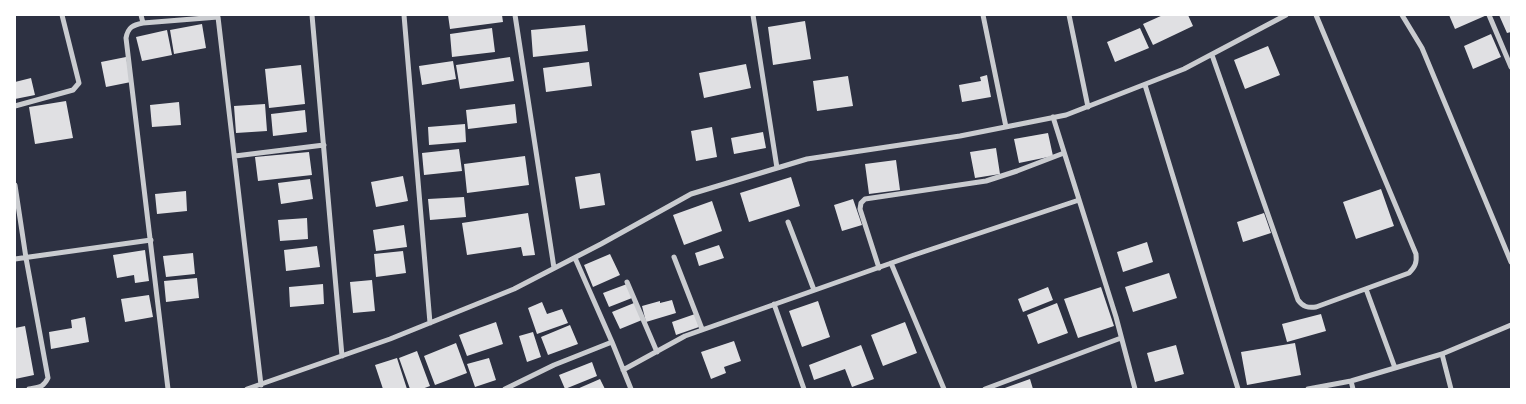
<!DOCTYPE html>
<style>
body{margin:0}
#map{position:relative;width:1526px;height:404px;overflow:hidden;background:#2d3142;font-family:Raleway,sans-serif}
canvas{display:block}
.frame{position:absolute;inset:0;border:16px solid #fff;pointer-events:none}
</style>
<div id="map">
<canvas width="1526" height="404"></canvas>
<div class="frame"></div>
</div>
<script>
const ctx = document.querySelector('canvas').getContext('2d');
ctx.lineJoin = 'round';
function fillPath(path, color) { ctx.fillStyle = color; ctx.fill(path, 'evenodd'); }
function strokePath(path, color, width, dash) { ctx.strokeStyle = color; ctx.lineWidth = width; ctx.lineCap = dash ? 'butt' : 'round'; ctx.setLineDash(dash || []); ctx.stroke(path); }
fillPath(new Path2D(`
 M448 15H502L503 22 450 29Z
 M1163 15H1188L1193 26 1153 45 1143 24Z
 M1449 15H1487L1455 29Z
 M1499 15H1511V32L1507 33Z
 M805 21 811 59 773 65 768 27Z
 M202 24 206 48 174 54 170 30Z
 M585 25 588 51 533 57 531 30Z
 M492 28 495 52 452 57 450 34Z
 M1140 28 1149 48 1115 62 1107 42Z
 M167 30 172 55 142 61 136 37Z
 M1491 34 1501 57 1473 69 1464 46Z
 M1268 46 1280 75 1245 89 1234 60Z
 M126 57 131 82 106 87 101 62Z
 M510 57 514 81 460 89 456 65Z
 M453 61 456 79 422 85 419 66Z
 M589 62 592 86 546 92 543 68Z
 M746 64 751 88 704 98 699 73Z
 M301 65 305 104 269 108 265 69Z
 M987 75 991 97 962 102 959 85 981 81 980 77Z
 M848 76 853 106 817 111 813 81Z
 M31 78 35 95 15 99V82Z
 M66 101 73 138 35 144 29 107Z
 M179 102 181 125 152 127 150 105Z
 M265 104 267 131 236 133 234 106Z
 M515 104 517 123 468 129 466 110Z
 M305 110 307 132 273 136 271 114Z
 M465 124 466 142 429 145 428 127Z
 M712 127 717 157 696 161 691 131Z
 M763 132 766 148 734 154 731 138Z
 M1048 133 1053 156 1019 163 1014 139Z
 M996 148 1000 174 975 178 970 152Z
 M459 149 462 171 424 175 422 153Z
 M309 152 312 175 258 181 255 157Z
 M525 156 529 185 467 193 464 164Z
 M896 160 900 190 869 194 865 164Z
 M600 173 605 205 580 209 575 177Z
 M403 176 408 201 376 207 371 182Z
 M791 177 800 206 749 222 740 193Z
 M310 179 313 199 281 204 278 183Z
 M1381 189 1394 226 1356 239 1343 202Z
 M186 191 187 211 157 214 155 194Z
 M464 197 466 217 430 220 428 199Z
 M853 199 862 225 842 231 834 205Z
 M712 201 722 231 684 245 673 215Z
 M528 213 535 255 523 256 521 247 467 255 462 223Z
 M1264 213 1271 233 1243 242 1237 222Z
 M307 218 308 239 280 241 278 220Z
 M404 225 407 247 376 251 373 230Z
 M1147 242 1153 262 1123 272 1117 252Z
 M719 245 724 258 699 266 695 253Z
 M317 246 320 267 286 271 284 250Z
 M145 250 149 281 135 283 134 275 117 278 113 255Z
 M403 251 406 273 376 277 374 254Z
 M193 253 195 274 166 277 163 256Z
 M610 254 620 275 593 287 584 265Z
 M1169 273 1177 298 1133 312 1125 287Z
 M197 278 199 298 166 302 164 281Z
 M372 280 375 311 353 313 350 282Z
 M323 284 324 304 290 307 289 287Z
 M627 284 632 298 609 307 603 293Z
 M1048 287 1053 300 1023 312 1018 299Z
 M1101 287 1114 326 1078 338 1064 299Z
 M149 295 153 317 125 322 121 299Z
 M672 300 676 313 646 322 642 306 660 301V303Z
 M818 301 830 337 802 347 789 311Z
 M542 302 547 314 562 309 568 323 537 334 528 308Z
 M634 303 642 320 620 329 612 312Z
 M1057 303 1068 333 1038 344 1027 315Z
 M695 314 699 327 676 335 672 322Z
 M1321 314 1326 331 1287 342 1282 324Z
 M85 317 89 342 51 349 49 332 72 328 71 320Z
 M496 322 503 344 467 356 459 335Z
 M905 322 917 353 883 366 871 335Z
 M570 325 578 344 548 355 541 337Z
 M25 326 34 375 15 379V328Z
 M533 332 541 357 527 362 519 336Z
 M734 341 741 361 724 367 726 373 711 379 701 352Z
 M456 343 467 373 435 385 424 356Z
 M1295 343 1301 375 1247 385 1241 352Z
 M861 345 874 379 852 387 845 369 814 380 809 365Z
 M1176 345 1184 374 1155 382 1147 353Z
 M417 351 430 386 422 389H410L399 358Z
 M397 358 407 389H383L375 365Z
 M489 358 496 380 475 387 467 364Z
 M592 362 597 376 565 389 559 375Z
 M600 379 605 389H577Z
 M1030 379 1033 389H1002Z`), '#e0e0e3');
strokePath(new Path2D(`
 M141 15 143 23
 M312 15 342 356
 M404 15 430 323
 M515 15 554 268
 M753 15 777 168
 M983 15 1006 127
 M1069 15 1088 107
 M1402 15 1422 48 1511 262
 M1489 15 1511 67
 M1212 55 1298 300C1303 307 1308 308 1316 307L1409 273C1415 267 1417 263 1416 254L1316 15
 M1145 85 1238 389
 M15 106 73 90 79 83 62 15
 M1053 117 1116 317 1135 389
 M235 156 324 145
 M15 185 26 258 48 378C43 388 39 387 29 389
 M788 222 814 290
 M674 257 702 329
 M575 258 612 342
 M15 259 151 240
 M891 263 944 389
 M879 268 860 209 861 203 865 199 986 181 1017 171 1064 153
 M627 282 657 352
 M1366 289 1395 368
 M774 304 804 389
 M1442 354 1451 389
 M623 370 685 336 914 255 1079 200
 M1351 381 1353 389
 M168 389 126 38C128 27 133 25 143 23L218 17 261 385
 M247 389 390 339 514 289 601 244 691 194 807 159 960 136 1066 115 1184 69 1286 15
 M505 389 554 365 612 342 631 389
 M985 389 1121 338
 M1308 389 1351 381 1442 354 1511 325`), '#caccd0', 5);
</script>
